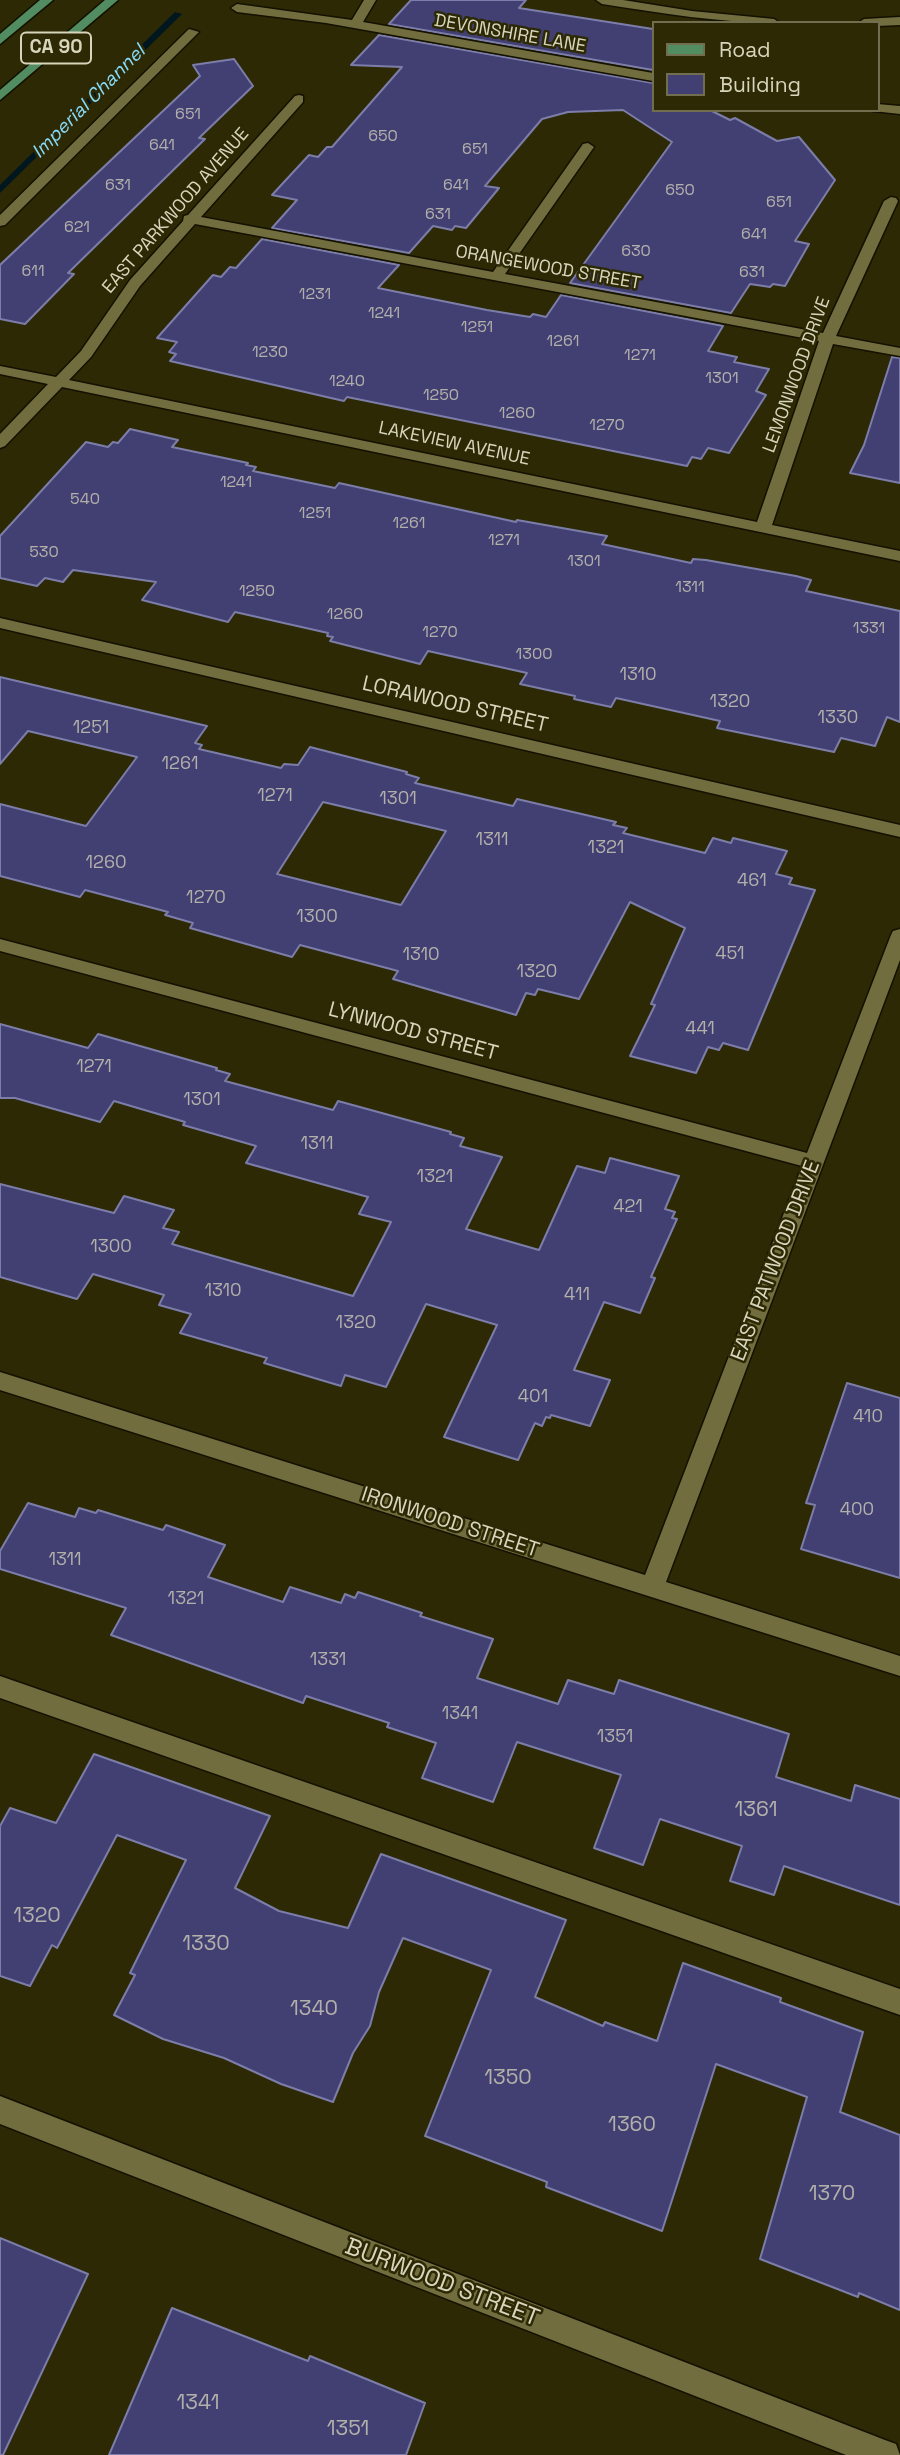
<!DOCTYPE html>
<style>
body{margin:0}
#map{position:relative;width:900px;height:2455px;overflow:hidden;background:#2c2904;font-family:"Space Grotesk",sans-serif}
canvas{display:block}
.legend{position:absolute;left:652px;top:21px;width:228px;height:91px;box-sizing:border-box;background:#2c2904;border:2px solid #706e4e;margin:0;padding:9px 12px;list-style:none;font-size:21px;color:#d7d5bc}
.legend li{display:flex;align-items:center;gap:14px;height:35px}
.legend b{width:35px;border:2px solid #706e4e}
</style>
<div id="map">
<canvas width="900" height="2455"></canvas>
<ul class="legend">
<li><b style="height:9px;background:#528d62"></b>Road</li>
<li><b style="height:19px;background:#424073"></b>Building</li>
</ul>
</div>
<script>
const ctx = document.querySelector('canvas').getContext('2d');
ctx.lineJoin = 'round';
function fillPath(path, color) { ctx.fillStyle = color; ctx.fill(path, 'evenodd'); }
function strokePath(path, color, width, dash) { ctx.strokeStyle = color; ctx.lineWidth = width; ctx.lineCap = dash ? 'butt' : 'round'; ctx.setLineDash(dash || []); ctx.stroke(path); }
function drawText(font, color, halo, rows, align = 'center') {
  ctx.font = font + ' "Space Grotesk",sans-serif'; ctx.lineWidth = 5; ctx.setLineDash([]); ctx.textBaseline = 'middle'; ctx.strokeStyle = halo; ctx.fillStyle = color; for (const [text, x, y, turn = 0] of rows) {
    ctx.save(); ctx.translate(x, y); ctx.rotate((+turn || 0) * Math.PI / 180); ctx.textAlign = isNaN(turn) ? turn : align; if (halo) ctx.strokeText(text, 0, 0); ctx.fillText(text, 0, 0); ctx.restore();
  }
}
fillPath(new Path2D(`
 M175 12 182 14 0 193V185Z`), '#01171f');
const building = new Path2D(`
 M411 0H526L519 8 653 29V70L389 24Z
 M379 35 653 83V110H710L730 120 735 118 777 141 799 137 835 180 795 241 809 244 785 286 773 284 770 287 750 284 731 313 570 283 672 142 623 110 568 112 542 119 485 186 499 188 466 228 455 226 452 230 433 226 409 253 272 228 297 200 272 195 309 155 318 157 327 147H332L402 67 351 65Z
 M234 59 253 86 199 138 205 139 68 273 74 274 25 324 0 319V265L200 76 193 65Z
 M262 239 399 265 378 288 487 310 530 317 533 314 546 317 561 295 723 326 708 351 737 357 734 362 769 369 756 391 766 395 729 453 708 448 701 459 692 457 687 466 347 397 344 401 170 361 176 354 169 352 177 342 157 338 213 275 221 277 230 267 236 268Z
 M892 357 900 358V483L850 473 864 445Z
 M130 429 178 440 172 447 248 463 246 465 256 467 253 471 335 488 339 483 516 522 517 520 607 536 602 544 691 563 693 559 706 560 796 576 811 580 806 591 900 611V722L887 717 875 746 841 738 834 752 717 728 720 721 616 698 611 707 574 699 575 696 520 684 527 673 428 651 420 664 330 641 333 637 327 636 328 633 235 612 228 622 142 600 156 582 73 570 63 582 45 578 37 586 0 578V536L86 442 108 447 113 442 118 443Z
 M0 677 207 726 195 743 202 745 199 749 281 768 284 764 298 765 310 747 407 772 406 774 419 778 415 783 513 806 517 799 616 822 613 825 627 828 623 833 705 853 713 838 731 843 733 838 787 851 776 874 792 878 789 884 815 890 748 1050 723 1043 719 1050 708 1047 696 1073 630 1056 655 1005 651 1004 685 928 630 902 579 999 538 989 535 995 526 993 516 1015 393 979 398 971 300 945 292 957 190 928 193 923 165 915 168 912 85 890 80 897 0 876V804L86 826 137 757 28 731 0 764ZM323 802 446 831 401 905 277 874Z
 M0 1024 88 1048 98 1034 217 1068 216 1070 230 1074 225 1081 333 1110 338 1101 451 1132 450 1134 464 1138 460 1146 502 1157 466 1229 539 1250 577 1166 605 1173 610 1158 679 1176 665 1209 675 1212 672 1218 677 1219 651 1277 655 1278 640 1313 604 1302 574 1370 610 1380 590 1426 551 1415 550 1418 546 1417 542 1426 535 1423 518 1460 444 1437 497 1325 426 1304 386 1387 345 1375 341 1386 264 1363 267 1358 180 1333 191 1314 159 1305 164 1295 93 1274 77 1299 0 1277V1184L114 1213 124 1196 174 1210 163 1228 179 1232 172 1244 353 1296 391 1222 359 1214 368 1197 246 1163 256 1146 183 1125 185 1122 114 1101 100 1122 15 1098H0Z
 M847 1383 900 1398V1578L801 1549 815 1505 806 1503Z
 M28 1503 75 1517 79 1508 96 1513 98 1510 163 1530 166 1525 225 1545 208 1577 283 1602 290 1587 341 1603 345 1594 355 1598 358 1592 422 1613 420 1616 493 1639 477 1678 558 1704 568 1680 614 1694 619 1680 789 1734 776 1777 851 1801 855 1785 900 1799V1905L784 1866 774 1895 730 1881 742 1846 660 1819 643 1865 594 1848 621 1775 517 1742 493 1802 422 1778 436 1743 387 1727 389 1723 306 1696 303 1703 111 1635 126 1608 0 1569V1551Z
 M94 1754 270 1816 235 1888 279 1911 348 1928 381 1854 566 1920 535 1997 603 2026 605 2022 657 2041 683 1963 781 1998 780 2002 863 2032 840 2112 900 2135V2310L859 2293 858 2297 760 2259 807 2097 716 2064 662 2231 546 2187 547 2182 425 2136 491 1970 403 1938 379 1992 370 2026 353 2053 333 2102 281 2084 224 2058 163 2039 114 2015 135 1975 130 1973 186 1860 117 1835 57 1948 52 1945 30 1986 0 1976V1826L10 1808 56 1823Z
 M0 2238 88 2274 3 2455H0Z
 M172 2308 308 2361 310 2356 425 2403 406 2455H109Z`);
fillPath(building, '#424073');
strokePath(building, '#7c7da9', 2);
const lane = new Path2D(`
 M189 29 199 32 5 225 0 226V215Z
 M0 1676 900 1989V2015L0 1698Z`);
const street = new Path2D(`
 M364 0H376L363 22 653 73V81L326 23 237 12 231 8 237 4 352 20Z
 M596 0H623L692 11 774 19 780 23C719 23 662 13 602 4Z
 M900 17V25L877 26V23H858L864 19Z
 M299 95 303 96V102L201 217 493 272 583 144 588 143 594 147 505 274 823 333 884 201 891 197 896 198 898 201 836 336 900 348V356L833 344 772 525 900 551V561L62 387 5 446 0 448V434L48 384 0 374V366L56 377 81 351 130 280 183 221 184 216 188 215 295 96ZM195 224 819 341 757 522 69 380 91 357 140 286Z
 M877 104 900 106V114L873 111 877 110Z
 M0 618 900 825V837L0 628Z
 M900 929V960L666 1582 900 1656V1676L0 1390V1372L645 1575 802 1166 0 951V939L807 1153 891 935 893 931Z
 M0 2096 885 2440 896 2444 900 2455H846L0 2124Z`);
const primary = new Path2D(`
 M40 0H53L0 44V34Z
 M105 0H118L0 100V90Z`);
strokePath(lane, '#141100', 3);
strokePath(street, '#141100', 3);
strokePath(primary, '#141100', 3);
fillPath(lane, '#726d3e');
fillPath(street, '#726d3e');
fillPath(primary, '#528d62');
drawText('16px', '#b2b0aa', null, [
 ["651",188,115],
 ["650",383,137],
 ["641",162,146],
 ["651",475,150],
 ["631",118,186],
 ["641",456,186],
 ["650",680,191],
 ["651",779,203],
 ["631",438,215],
 ["621",77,228],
 ["641",754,235],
 ["630",636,252],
 ["611",33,272],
 ["631",752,273],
 ["1231",315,295],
 ["1241",384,314],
 ["1251",477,328],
 ["1261",563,342],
 ["1230",270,353],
 ["1271",640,356],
 ["1301",722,379],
 ["1240",347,382],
 ["1250",441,396],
 ["1260",517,414],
 ["1270",607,426],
 ["1241",236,483],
 ["540",85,500],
 ["1251",315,514],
 ["1261",409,524],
 ["1271",504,541],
 ["530",44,553],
 ["1301",584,562],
 ["1311",690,588],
 ["1250",257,592],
 ["1260",345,615],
 ["1331",869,629],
 ["1270",440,633],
 ["1300",534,655]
]);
drawText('18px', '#d7d5bc', '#2c2904', [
 ["DEVONSHIRE LANE",510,34,10],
 ["EAST PARKWOOD AVENUE",176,211,-49],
 ["ORANGEWOOD STREET",548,268,10],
 ["LEMONWOOD DRIVE",797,375,-70],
 ["LAKEVIEW AVENUE",454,444,12]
]);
drawText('18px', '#b2b0aa', null, [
 ["1310",638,675],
 ["1320",730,702],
 ["1330",838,718],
 ["1251",91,728],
 ["1261",180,764],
 ["1271",275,796],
 ["1301",398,799],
 ["1311",492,840],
 ["1321",606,848],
 ["1260",106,863],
 ["461",752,881],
 ["1270",206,898],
 ["1300",317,917],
 ["451",730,954],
 ["1310",421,955],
 ["1320",537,972],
 ["441",700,1029],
 ["1271",94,1067],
 ["1301",202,1100],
 ["1311",317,1144],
 ["1321",435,1177],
 ["421",628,1207],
 ["1300",111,1247],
 ["1310",223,1291],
 ["411",577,1295],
 ["1320",356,1323],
 ["401",533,1397],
 ["410",868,1417],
 ["400",857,1510],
 ["1311",65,1560],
 ["1321",186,1599],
 ["1331",328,1660],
 ["1341",460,1714],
 ["1351",615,1737]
]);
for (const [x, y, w] of [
 [56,48,70]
]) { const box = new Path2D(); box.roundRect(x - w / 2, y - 15.5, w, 31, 5); ctx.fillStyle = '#2c2904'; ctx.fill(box); strokePath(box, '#d7d5bc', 2); }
drawText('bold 19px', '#d7d5bc', null, [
 ["CA 90",56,48]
]);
drawText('italic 19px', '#88dcfb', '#2c2904', [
 ["Imperial Channel",89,102,-45]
]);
drawText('21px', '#d7d5bc', '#2c2904', [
 ["LORAWOOD STREET",455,705,13],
 ["LYNWOOD STREET",413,1032,15],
 ["EAST PATWOOD DRIVE",776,1261,-69],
 ["IRONWOOD STREET",450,1523,18]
]);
drawText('21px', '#b2b0aa', null, [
 ["1361",756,1810],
 ["1320",37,1916],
 ["1330",206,1944],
 ["1340",314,2009],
 ["1350",508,2078],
 ["1360",632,2125],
 ["1370",832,2194],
 ["1341",198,2403],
 ["1351",348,2429]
]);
drawText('24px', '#d7d5bc', '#2c2904', [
 ["BURWOOD STREET",442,2283,21]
]);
</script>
